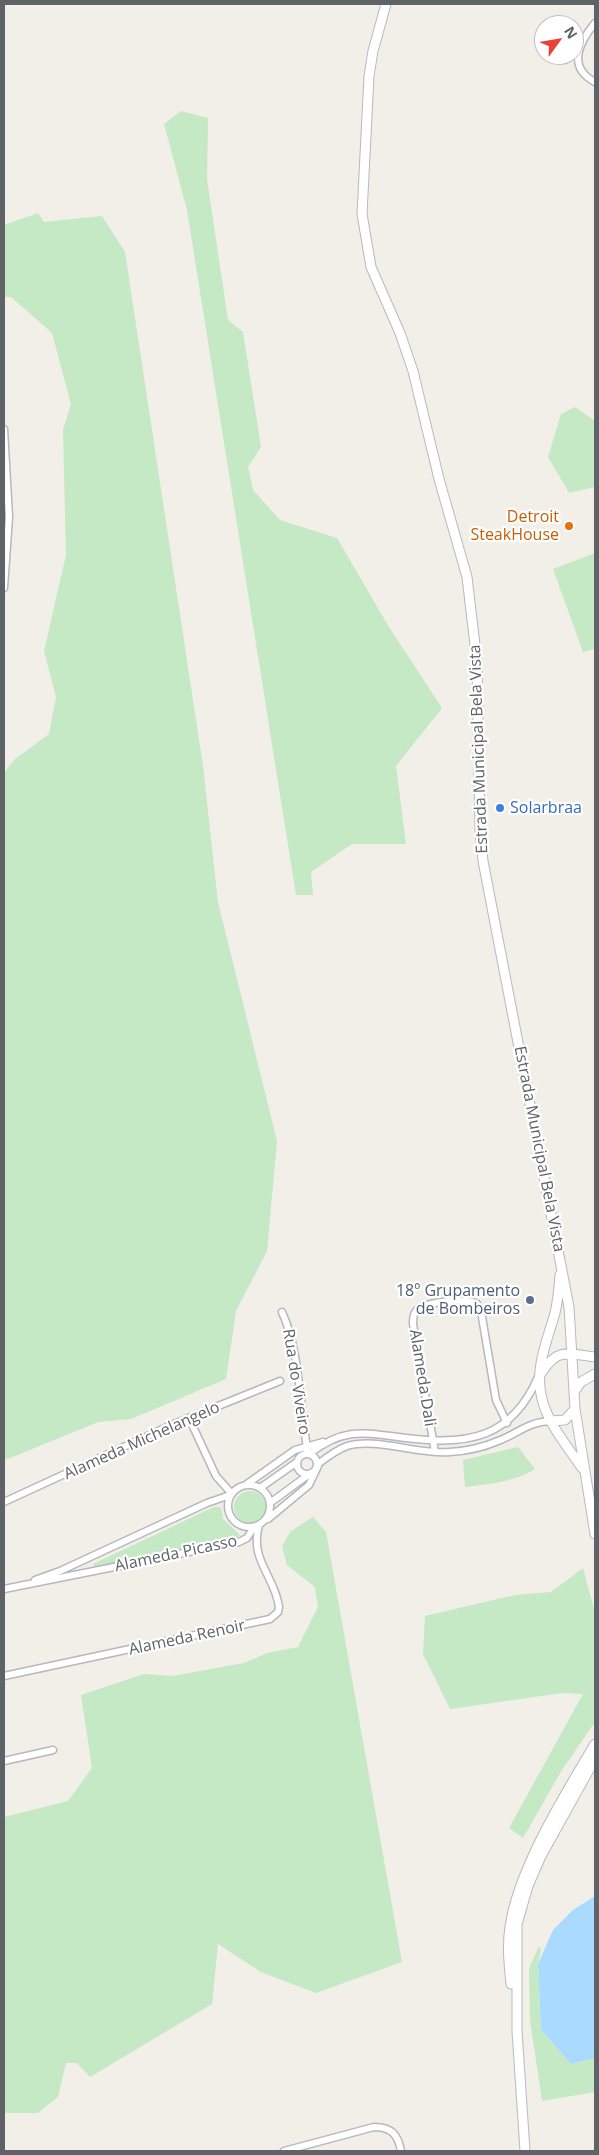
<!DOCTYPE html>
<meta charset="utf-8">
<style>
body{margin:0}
#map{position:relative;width:599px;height:2155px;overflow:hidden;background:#f1efe8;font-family:"Open Sans",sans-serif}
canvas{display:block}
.frame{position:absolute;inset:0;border:5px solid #5f6368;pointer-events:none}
.north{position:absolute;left:534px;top:15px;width:50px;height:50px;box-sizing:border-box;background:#fff;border:1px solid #bfc1c3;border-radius:50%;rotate:58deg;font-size:14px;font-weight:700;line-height:20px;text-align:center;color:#5f6368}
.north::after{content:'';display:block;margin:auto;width:18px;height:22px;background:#ea4335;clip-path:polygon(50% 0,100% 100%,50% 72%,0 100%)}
</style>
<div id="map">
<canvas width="599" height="2155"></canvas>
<div class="frame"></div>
<div class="north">N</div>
</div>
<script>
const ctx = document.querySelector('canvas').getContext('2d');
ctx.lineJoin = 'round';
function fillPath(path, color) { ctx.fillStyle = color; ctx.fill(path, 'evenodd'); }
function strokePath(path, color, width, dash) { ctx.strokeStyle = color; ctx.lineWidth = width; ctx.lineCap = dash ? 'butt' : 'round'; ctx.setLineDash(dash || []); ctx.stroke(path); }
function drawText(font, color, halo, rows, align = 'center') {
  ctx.font = font + ' "Open Sans",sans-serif'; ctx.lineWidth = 4.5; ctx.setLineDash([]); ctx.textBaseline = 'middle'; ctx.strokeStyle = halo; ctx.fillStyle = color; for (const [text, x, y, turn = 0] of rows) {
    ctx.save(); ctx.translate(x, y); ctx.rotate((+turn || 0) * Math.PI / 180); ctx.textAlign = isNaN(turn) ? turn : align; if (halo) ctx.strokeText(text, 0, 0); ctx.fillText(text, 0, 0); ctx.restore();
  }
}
fillPath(new Path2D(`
 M181 111 208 118 207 179 228 320 243 332 261 447 248 467 253 490 280 520 337 538 389 627 442 708 396 766 406 844H352L311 872 313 895H296L187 210 164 124Z
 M38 213 44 222 102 216 125 252 203 766 218 902 277 1141 267 1251 236 1311 226 1379 131 1419 98 1422 8 1459H4V773L15 759 49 734 56 697 44 651 66 555 63 430 71 404 52 333 11 297H4V225Z
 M575 407 595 421V487L569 493 548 457 561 414Z
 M595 553V649L583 652 553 569Z
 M518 1447 535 1469C514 1482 489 1484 465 1487L463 1460Z
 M234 1507a16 16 0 1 1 32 0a16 16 0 1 1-32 0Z
 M214 1507H221L223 1519 240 1535 236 1538 95 1568 93 1564Z
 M313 1517 326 1532 402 1962 316 1993 261 1972 218 1944 212 2004 90 2077 77 2063H66L58 2097 38 2113H4V1817L68 1801 92 1768 81 1695 144 1674 172 1676 244 1663 267 1653 298 1647 318 1607 315 1587 287 1565 282 1546 291 1531Z
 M583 1568 595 1613V1722L562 1770 523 1838 509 1828 583 1694 562 1693 450 1709 423 1654 425 1616 515 1595 551 1592Z
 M539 1946 541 1950 538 1964 541 2030 571 2064 595 2058V2092L542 2101 530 2020 529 1968Z`), '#c5e8c5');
fillPath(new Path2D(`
 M595 1896V2058L571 2064 541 2030 538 1964 553 1930 573 1910Z`), '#aadaff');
const street = new Path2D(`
 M595 23C580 41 566 67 595 82
 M4 429 9 517 4 588
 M282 1312C300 1351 300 1410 308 1454
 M189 1418 216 1476 232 1494
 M435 1452 413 1324C413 1318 413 1313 418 1309 428 1302 467 1297 477 1304L481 1311 496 1400 507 1423
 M297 1464a10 10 0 1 1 20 0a10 10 0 1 1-20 0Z
 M309 1454C345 1426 365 1433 406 1438 468 1446 512 1438 538 1377
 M318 1464C327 1457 336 1450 347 1446 376 1437 418 1455 450 1452 466 1451 484 1447 498 1441 519 1433 527 1422 551 1421
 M247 1484 295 1450 323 1442
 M228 1506a21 21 0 1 1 42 0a21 21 0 1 1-42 0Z
 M260 1488 297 1462
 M4 1502 169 1426 280 1381
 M270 1503 308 1475
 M268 1519 309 1485 318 1466
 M35 1580 60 1571 207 1503 230 1495
 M4 1589 239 1542 247 1538 254 1527
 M4 1676 270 1619 278 1612 279 1607C275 1576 249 1560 259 1525
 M4 1761 53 1750
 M284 2151 374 2127C392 2127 398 2135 401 2151`);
const secondary = new Path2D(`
 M386 4 373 51 369 76 362 214 371 267 400 333 413 371 439 479 467 577 477 662 480 830 483 861 569 1307 575 1409 595 1534
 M560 1275C559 1288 558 1301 555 1313 547 1341 534 1370 542 1399 548 1424 568 1447 582 1468
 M542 1372C558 1347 569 1354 595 1357
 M574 1392 581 1382 595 1374
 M551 1421 565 1420 575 1409
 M511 1984C509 1965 507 1945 510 1927 518 1869 565 1795 595 1744
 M525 2151 517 2031V1924L528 1886 541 1856 595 1759`);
strokePath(street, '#b5b8bc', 9);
strokePath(secondary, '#b6babf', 11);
strokePath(street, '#fff', 6);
strokePath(secondary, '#fff', 9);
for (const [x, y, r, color] of [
 [569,526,5,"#e8710a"],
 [500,808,5,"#3f7fe0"],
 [530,1300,5,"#5c6f8a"]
]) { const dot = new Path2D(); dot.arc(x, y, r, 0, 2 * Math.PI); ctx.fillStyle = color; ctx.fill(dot); strokePath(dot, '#fff', 2); }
drawText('16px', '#c56008', '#fff', [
 ["Detroit",559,517],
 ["SteakHouse",559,535]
], 'right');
drawText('16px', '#5f6368', '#fff', [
 ["Estrada Municipal Bela Vista",479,749,-92],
 ["Estrada Municipal Bela Vista",539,1149,79],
 ["Alameda Dali",422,1378,81],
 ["Rua do Viveiro",296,1382,81],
 ["Alameda Michelangelo",142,1441,-24],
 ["Alameda Picasso",176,1554,-12],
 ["Alameda Renoir",187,1638,-12]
]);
drawText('16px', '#366cbe', '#fff', [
 ["Solarbraa",510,808]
], 'left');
drawText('16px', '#4e5e75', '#fff', [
 ["18º Grupamento",520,1291],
 ["de Bombeiros",520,1309]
], 'right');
</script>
